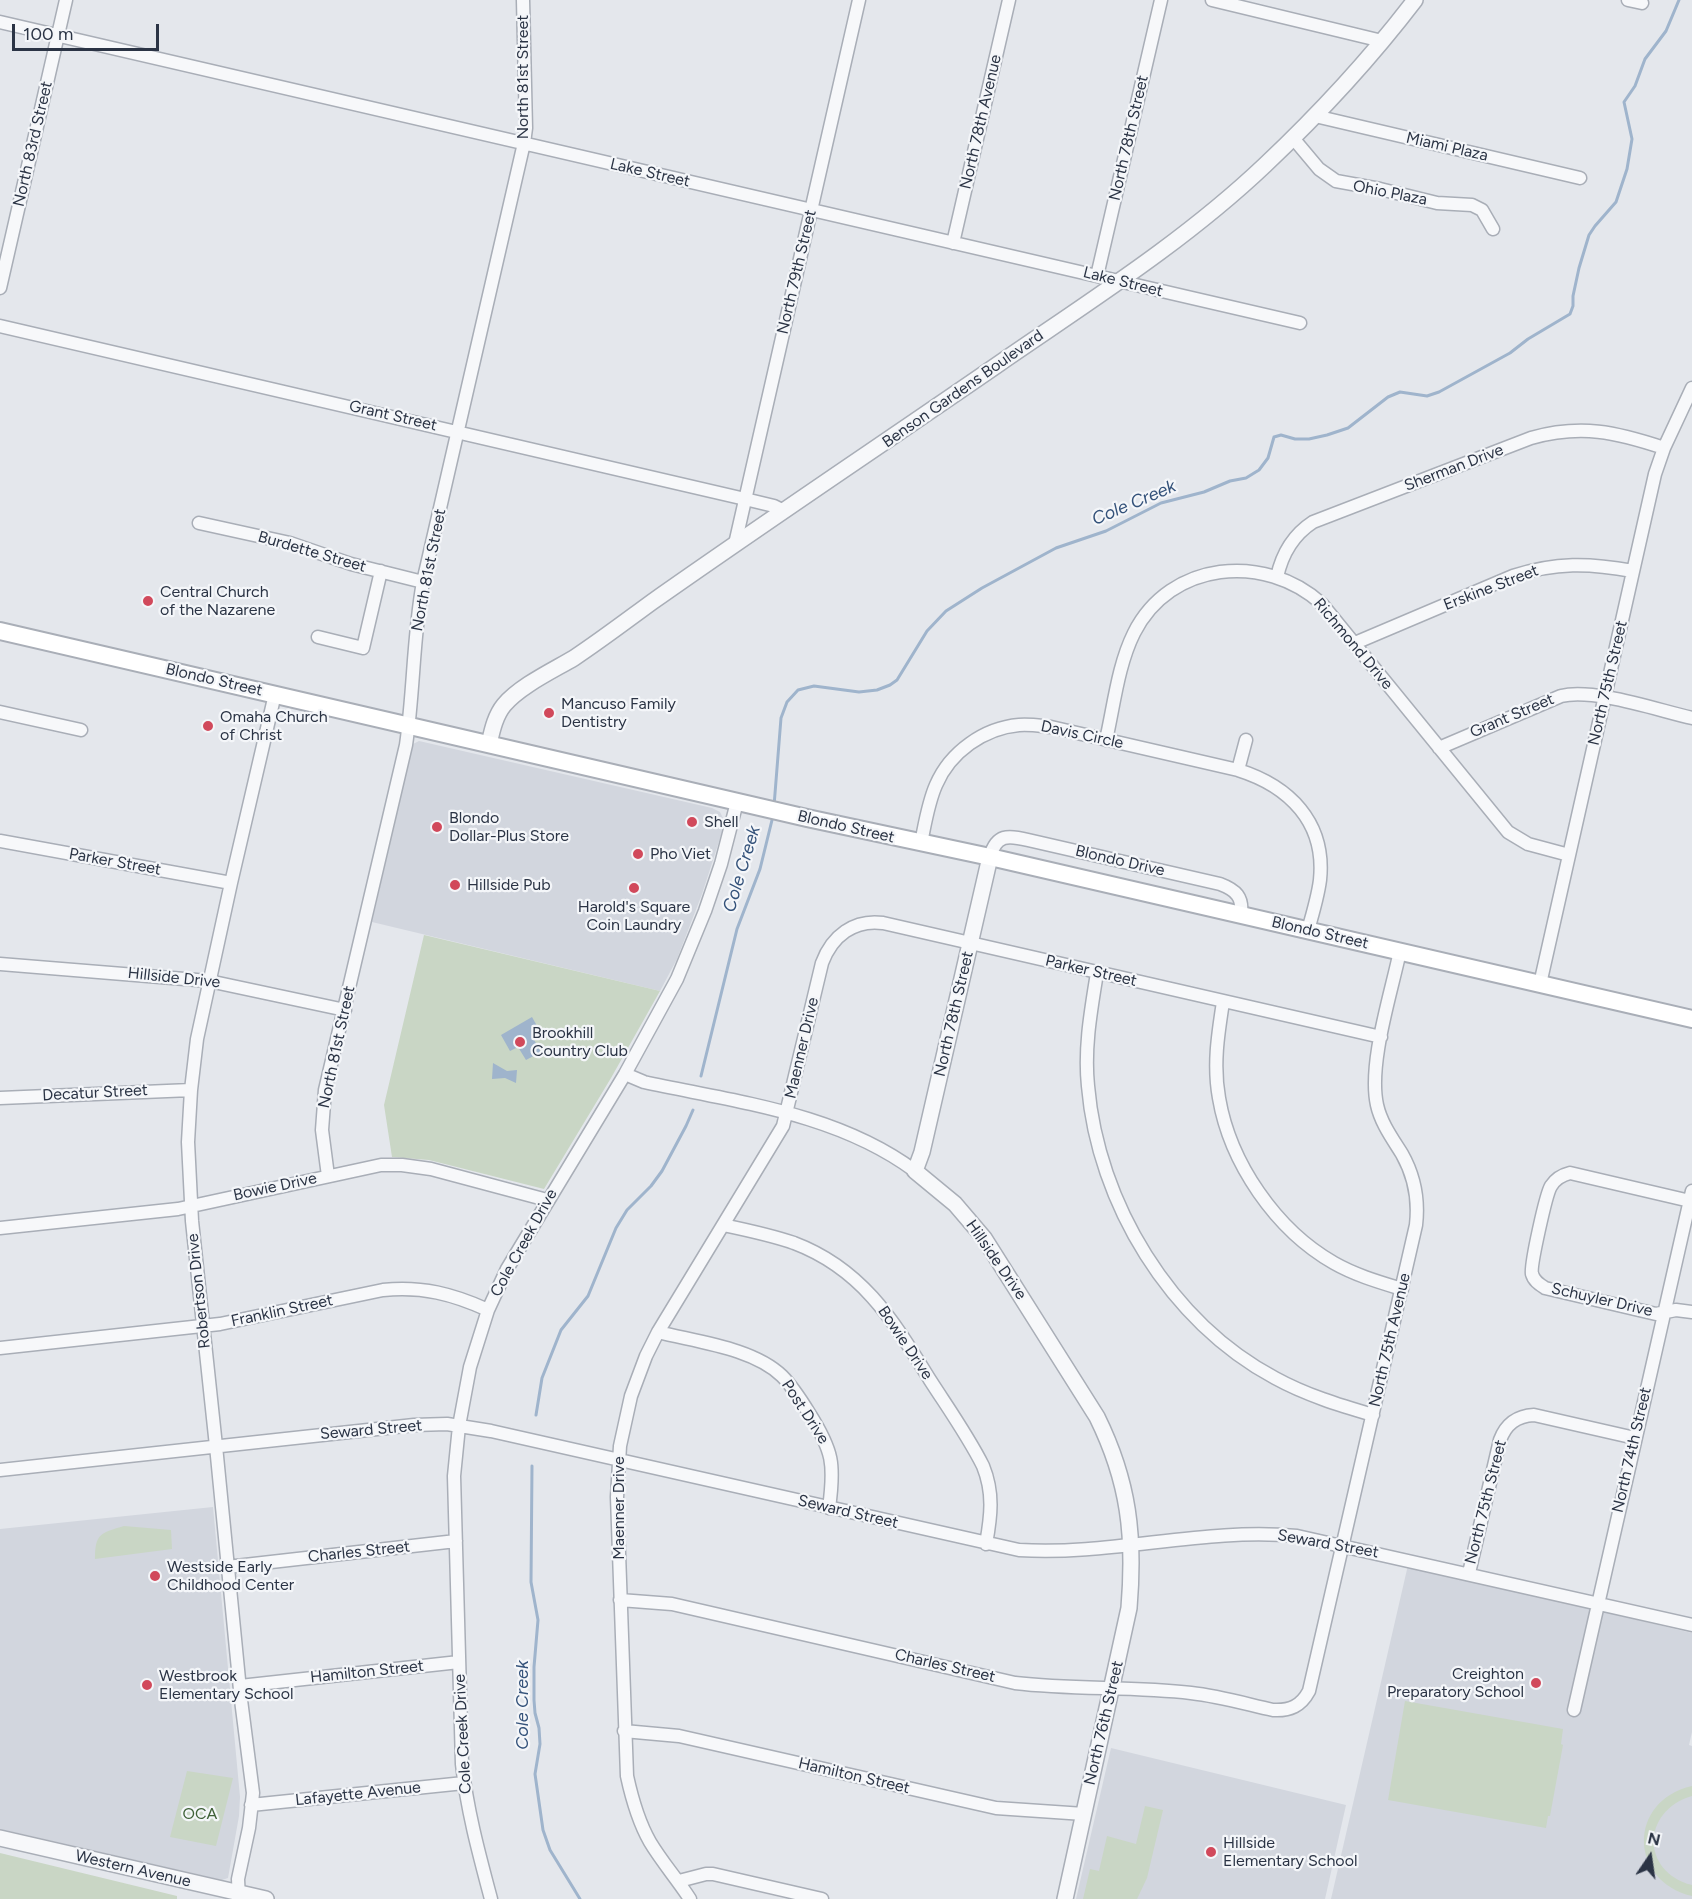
<!DOCTYPE html>
<style>
body{margin:0}
#map{position:relative;width:1692px;height:1899px;overflow:hidden;background:#e4e7ec;font-family:Figtree,sans-serif}
canvas{display:block}
.north{position:absolute;left:1620px;top:1827px;width:60px;height:60px;-webkit-text-stroke:4px #f4f6f9;paint-order:stroke;rotate:13deg;font-size:16px;font-weight:700;line-height:24px;text-align:center;color:#2b3445}
.north::after{content:'';display:block;margin:auto;width:21px;height:27px;background:#2b3445;clip-path:polygon(50% 0,100% 100%,50% 72%,0 100%)}
.scale{position:absolute;left:12px;top:24px;width:147px;height:27px;box-sizing:border-box;border:3px solid #2b3445;border-top:0;padding-left:8px;font-size:18px;line-height:21px;white-space:nowrap;color:#2b3445;-webkit-text-stroke:4px #f4f6f9;paint-order:stroke}
</style>
<div id="map">
<canvas width="1692" height="1899"></canvas>
<div class="north">N</div>
<div class="scale">100 m</div>
</div>
<script>
const ctx = document.querySelector('canvas').getContext('2d');
ctx.lineJoin = 'round';
function fillPath(path, color) { ctx.fillStyle = color; ctx.fill(path, 'evenodd'); }
function strokePath(path, color, width, dash) { ctx.strokeStyle = color; ctx.lineWidth = width; ctx.lineCap = dash ? 'butt' : 'round'; ctx.setLineDash(dash || []); ctx.stroke(path); }
function drawText(font, color, halo, rows, align = 'center') {
  ctx.font = font + ' Figtree,sans-serif'; ctx.lineWidth = 4.5; ctx.setLineDash([]); ctx.textBaseline = 'middle'; ctx.strokeStyle = halo; ctx.fillStyle = color; for (const [text, x, y, turn = 0] of rows) {
    ctx.save(); ctx.translate(x, y); ctx.rotate((+turn || 0) * Math.PI / 180); ctx.textAlign = isNaN(turn) ? turn : align; if (halo) ctx.strokeText(text, 0, 0); ctx.fillText(text, 0, 0); ctx.restore();
  }
}
fillPath(new Path2D(`
 M419 741 712 808 720 812 724 820V826L702 894 677 959 660 991 372 922 412 748 413 744Z
 M213 1507 240 1797 239 1816 228 1878 222 1880 0 1829V1529Z
 M1408 1565 1692 1633V1732L1689 1745 1692 1746V1899H1331Z
 M1111 1748 1346 1805 1325 1899H1076Z`), '#d2d6de');
fillPath(new Path2D(`
 M424 935 660 991 611 1078 544 1189 429 1160 392 1157 384 1105Z
 M124 1526 171 1530 172 1549 95 1559C95 1533 101 1533 124 1526Z
 M1405 1701 1563 1729 1561 1744 1563 1745 1550 1816H1548L1546 1828 1388 1800Z
 M187 1771 233 1778 216 1846 170 1837Z
 M1692 1786V1796C1641 1811 1641 1872 1692 1885V1896C1629 1881 1627 1801 1692 1786Z
 M1145 1806 1163 1810 1147 1878 1137 1899H1083L1090 1869 1099 1871 1107 1836 1136 1844Z
 M0 1853 177 1896V1899H0Z`), '#c9d6c5');
fillPath(new Path2D(`
 M532 1017 541 1033 533 1038 541 1052 526 1060 518 1047 510 1051 501 1035Z
 M493 1063 507 1071 517 1070 516 1083 505 1078 492 1079Z`), '#9fb4cc');
strokePath(new Path2D(`
 M774 806 781 718 787 702 798 690 814 686 859 692 877 690 890 685 897 680 927 631 946 611 982 588 1056 548 1106 531 1161 503 1204 492 1230 481 1246 478 1259 470 1268 458 1274 437 1281 435 1295 439H1309L1327 435 1348 428 1388 397 1400 392 1427 396 1439 392 1510 353 1528 339 1570 314 1573 306V296L1579 268 1589 235 1595 226 1616 202 1627 169 1632 139 1624 102 1635 86 1645 59 1666 31 1679 0
 M701 1076 737 929 760 869 773 816
 M536 1415 542 1378 561 1330 588 1296 616 1228 627 1210 651 1186 662 1171 686 1126 693 1110
 M532 1466 531 1582 538 1620 534 1667V1700L535 1713 539 1728 540 1744 535 1774 543 1830 550 1850 580 1899`), '#9fb4cc', 3);
const minor = new Path2D(`
 M1212 0 1382 41
 M1628 0 1642 3
 M0 22 1300 323
 M1315 116 1580 178
 M1293 138 1319 169 1336 181 1380 189 1437 203 1472 205 1482 210 1493 229
 M953 243 1009 0
 M1097 276 1161 0
 M0 288 66 0
 M0 326 745 499 774 506 784 511
 M199 523 290 543 351 564 423 582
 M735 544 859 0
 M1277 577C1282 554 1293 535 1313 522L1531 438C1581 424 1616 432 1664 448
 M318 637 363 648 381 571
 M1355 643 1513 576C1556 562 1589 563 1633 571
 M0 712 81 730
 M1106 740C1114 705 1118 665 1134 633 1170 561 1265 552 1322 604L1508 832 1528 844 1569 855
 M1439 748 1561 696C1594 688 1657 710 1692 718
 M1238 770 1246 740
 M0 841 231 883
 M921 843C925 824 928 803 936 785 950 752 984 728 1019 725 1030 724 1041 726 1051 727L1238 770C1289 786 1326 822 1320 880 1318 896 1313 913 1308 930
 M990 857C996 834 1008 835 1028 840L1220 884C1236 890 1243 897 1241 914
 M0 964 209 981 345 1010
 M1097 973C1091 1010 1084 1048 1088 1086 1098 1203 1170 1322 1275 1378 1306 1395 1339 1405 1373 1415
 M1540 984 1655 474 1664 448 1692 388
 M1223 1002C1218 1034 1213 1065 1219 1098 1230 1163 1276 1230 1334 1263 1355 1275 1379 1282 1402 1289
 M625 1074 644 1082C736 1102 837 1113 915 1171
 M0 1098 191 1090
 M328 1176 322 1130 325 1090 406 745C414 690 413 636 423 582L524 143 526 128 523 0
 M1690 1201 1570 1173C1562 1175 1556 1178 1551 1186 1546 1194 1530 1266 1532 1274 1534 1281 1539 1284 1545 1288L1656 1314 1676 1310 1692 1312
 M723 1225C747 1230 771 1235 794 1243 863 1269 894 1322 930 1380 948 1408 968 1436 983 1466 994 1493 991 1516 986 1544
 M0 1228 178 1209 381 1165H402L431 1169 547 1200
 M658 1332C697 1342 753 1348 782 1376 793 1387 801 1400 809 1413 833 1451 835 1464 829 1508
 M0 1348 220 1324 383 1290C422 1286 453 1294 488 1310
 M0 1470 414 1425 447 1424 491 1431 1019 1550C1112 1556 1204 1527 1297 1536L1692 1625
 M227 1567 456 1541
 M1469 1573 1500 1440C1506 1424 1516 1416 1534 1415L1635 1438
 M620 1600 672 1604 1015 1683C1074 1690 1133 1686 1191 1693 1219 1696 1246 1704 1273 1710 1290 1711 1301 1706 1309 1691L1416 1225C1419 1199 1415 1177 1402 1154 1392 1138 1381 1123 1377 1105 1368 1064 1391 994 1400 951
 M240 1686 459 1662
 M1574 1710 1692 1191
 M624 1731 679 1736 996 1808 1084 1814
 M251 1805 464 1783
 M679 1881 706 1874H713L822 1899
 M239 1899 238 1879 249 1828 253 1793 241 1700 216 1446 192 1221 188 1142 191 1090 197 1039 231 883 275 694
 M491 1899C479 1854 467 1810 462 1764L454 1476 459 1426 470 1367 488 1310 507 1269 625 1074 677 979 705 911 721 864 737 802
 M690 1899C677 1879 662 1862 650 1842 638 1821 632 1799 627 1776L617 1497 620 1446 631 1396 646 1356 658 1332 783 1126 822 963C832 936 854 919 883 923L1381 1037`);
const tertiary = new Path2D(`
 M489 744C492 731 495 716 504 705 520 686 552 671 574 658 601 640 626 621 652 602 767 521 884 443 1000 363 1090 301 1185 241 1265 165 1319 114 1370 59 1415 0
 M990 857 922 1152 915 1171 955 1204 984 1238 1097 1417C1129 1482 1135 1536 1129 1608L1065 1899
 M0 1838 266 1899`);
const secondary = new Path2D(`
 M0 631 807 818 990 857 1692 1019`);
strokePath(minor, '#a9aeb7', 15);
strokePath(tertiary, '#a9aeb7', 18);
strokePath(secondary, '#a9aeb7', 20);
strokePath(minor, '#f7f8fa', 12);
strokePath(tertiary, '#f7f8fa', 15);
strokePath(secondary, '#fff', 16);
for (const [x, y, r, color] of [
 [148,601,6,"#d1495b"],
 [549,713,6,"#d1495b"],
 [208,726,6,"#d1495b"],
 [692,822,6,"#d1495b"],
 [437,827,6,"#d1495b"],
 [638,854,6,"#d1495b"],
 [455,885,6,"#d1495b"],
 [634,888,6,"#d1495b"],
 [520,1042,6,"#d1495b"],
 [155,1576,6,"#d1495b"],
 [1536,1683,6,"#d1495b"],
 [147,1685,6,"#d1495b"],
 [1211,1852,6,"#d1495b"]
]) { const dot = new Path2D(); dot.arc(x, y, r, 0, 2 * Math.PI); ctx.fillStyle = color; ctx.fill(dot); strokePath(dot, '#f4f6f9', 2); }
drawText('16px', '#2b3445', '#f4f6f9', [
 ["North 81st Street",523,77,-90],
 ["North 78th Avenue",981,122,-77],
 ["North 78th Street",1129,138,-77],
 ["North 83rd Street",33,144,-77],
 ["Miami Plaza",1447,147,13],
 ["Lake Street",650,173,13],
 ["Ohio Plaza",1390,193,11],
 ["North 79th Street",797,272,-77],
 ["Lake Street",1123,282,14],
 ["Benson Gardens Boulevard",963,389,-35],
 ["Grant Street",393,416,13],
 ["Sherman Drive",1454,468,-21],
 ["Burdette Street",312,552,16],
 ["North 81st Street",429,570,-79],
 ["Erskine Street",1491,588,-21],
 ["Richmond Drive",1353,644,50],
 ["Blondo Street",214,680,13],
 ["North 75th Street",1608,683,-77],
 ["Grant Street",1512,716,-23],
 ["Davis Circle",1082,735,12],
 ["Blondo Street",846,827,13],
 ["Blondo Drive",1120,861,13],
 ["Parker Street",115,862,10],
 ["Blondo Street",1320,933,13],
 ["Parker Street",1091,971,13],
 ["Hillside Drive",174,978,6],
 ["North 78th Street",954,1014,-77],
 ["North 81st Street",337,1047,-78],
 ["Maenner Drive",802,1048,-77],
 ["Decatur Street",95,1093,-3],
 ["Bowie Drive",275,1187,-12],
 ["Cole Creek Drive",524,1243,-61],
 ["Hillside Drive",996,1260,55],
 ["Robertson Drive",199,1291,-96],
 ["Schuyler Drive",1602,1300,13],
 ["Franklin Street",282,1311,-12],
 ["North 75th Avenue",1390,1340,-77],
 ["Bowie Drive",905,1343,56],
 ["Post Drive",805,1412,57],
 ["Seward Street",371,1430,-5],
 ["North 74th Street",1632,1450,-77],
 ["North 75th Street",1486,1502,-76],
 ["Maenner Drive",619,1508,-90],
 ["Seward Street",848,1512,13],
 ["Seward Street",1328,1544,10],
 ["Charles Street",359,1552,-6],
 ["Charles Street",945,1666,13],
 ["Hamilton Street",367,1672,-6],
 ["North 76th Street",1104,1723,-77],
 ["Cole Creek Drive",463,1734,-93],
 ["Hamilton Street",854,1776,13],
 ["Lafayette Avenue",358,1794,-6],
 ["Western Avenue",133,1869,13]
]);
drawText('16px', '#2b3445', '#f4f6f9', [
 ["Central Church",160,592],
 ["of the Nazarene",160,610],
 ["Mancuso Family",561,704],
 ["Dentistry",561,722],
 ["Omaha Church",220,717],
 ["of Christ",220,735],
 ["Blondo",449,818],
 ["Dollar-Plus Store",449,836],
 ["Shell",704,822],
 ["Pho Viet",650,854],
 ["Hillside Pub",467,885],
 ["Harold's Square",634,907,"center"],
 ["Coin Laundry",634,925,"center"],
 ["Brookhill",532,1033],
 ["Country Club",532,1051],
 ["Westside Early",167,1567],
 ["Childhood Center",167,1585],
 ["Creighton",1524,1674,"right"],
 ["Preparatory School",1524,1692,"right"],
 ["Westbrook",159,1676],
 ["Elementary School",159,1694],
 ["Hillside",1223,1843],
 ["Elementary School",1223,1861]
], 'left');
drawText('16px', '#3f6138', '#f4f6f9', [
 ["OCA",200,1814]
]);
drawText('italic 18px', '#34527a', '#f4f6f9', [
 ["Cole Creek",1134,503,-23],
 ["Cole Creek",742,869,-73],
 ["Cole Creek",523,1705,-90]
]);
</script>
